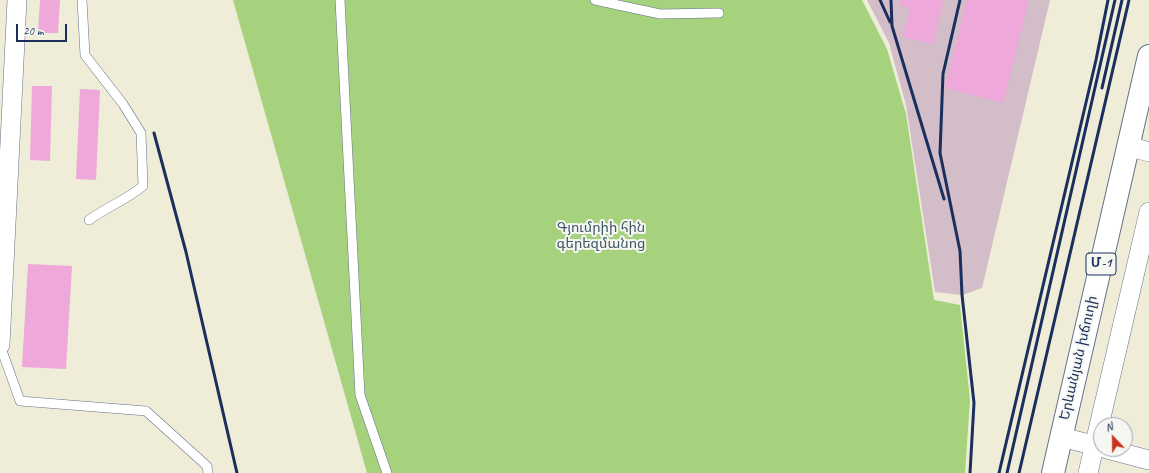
<!DOCTYPE html>
<meta charset="utf-8">
<style>
body{margin:0}
#map{position:relative;width:1149px;height:473px;overflow:hidden;background:#efecd8;font-family:Caveat,sans-serif}
canvas{display:block}
.north{position:absolute;left:1093px;top:417px;width:40px;height:40px;box-sizing:border-box;background:#f6f6f2;border:1px solid #9ea6b7;border-radius:50%;rotate:338deg;font-size:11px;font-weight:700;line-height:16px;text-align:center;color:#1b2f5e}
.north::after{content:'';display:block;margin:auto;width:14px;height:18px;background:#c8321e;clip-path:polygon(50% 0,100% 100%,50% 72%,0 100%)}
.scale{position:absolute;left:16px;top:24px;width:51px;height:18px;box-sizing:border-box;border:2px solid #1b2f5e;border-top:0;padding-left:5px;font-size:12px;line-height:14px;white-space:nowrap;color:#1b2f5e;-webkit-text-stroke:3px #f6f6f2;paint-order:stroke}
</style>
<div id="map">
<canvas width="1149" height="473"></canvas>
<div class="north">N</div>
<div class="scale">20 m</div>
</div>
<script>
const ctx = document.querySelector('canvas').getContext('2d');
ctx.lineJoin = 'round';
function fillPath(path, color) { ctx.fillStyle = color; ctx.fill(path, 'evenodd'); }
function strokePath(path, color, width, dash) { ctx.strokeStyle = color; ctx.lineWidth = width; ctx.lineCap = dash ? 'butt' : 'round'; ctx.setLineDash(dash || []); ctx.stroke(path); }
function drawText(font, color, halo, rows, align = 'center') {
  ctx.font = font + ' Caveat,"Noto Sans Armenian",sans-serif'; ctx.lineWidth = 4; ctx.setLineDash([]); ctx.textBaseline = 'middle'; ctx.strokeStyle = halo; ctx.fillStyle = color; for (const [text, x, y, turn = 0] of rows) {
    ctx.save(); ctx.translate(x, y); ctx.rotate((+turn || 0) * Math.PI / 180); ctx.textAlign = isNaN(turn) ? turn : align; if (halo) ctx.strokeText(text, 0, 0); ctx.fillText(text, 0, 0); ctx.restore();
  }
}
fillPath(new Path2D(`
 M867 0H1050L982 288 962 295 935 292 906 105 889 43Z`), '#d2bdc8');
fillPath(new Path2D(`
 M233 0H862L887 49 906 114 934 300 960 305 970 400 965 473H367Z`), '#a6d27e');
fillPath(new Path2D(`
 M40 0H60L58 33H38Z
 M900 0H943L933 44 903 37 910 8 899 5Z
 M967 0H1029L1003 103 945 88Z
 M32 86H52L50 161 30 160Z
 M80 89 100 90 96 180 76 179Z
 M28 264 72 266 66 369 22 367Z`), '#eea8da');
const lane = new Path2D(`
 M82 0 85 55 123 104 141 133 143 186C126 200 107 207 89 220
 M340 0 360 395 387 473
 M595 0 660 14 719 13
 M0 345 20 401 146 411 207 466 208 473`);
const street = new Path2D(`
 M1128 146 1149 152
 M0 345 17 0
 M1061 437 1101 447
 M1107 449 1149 460
 M1088 473 1149 212`);
const highway = new Path2D(`
 M1053 473 1149 56`);
strokePath(lane, '#657189', 10);
strokePath(street, '#657189', 20);
strokePath(highway, '#657189', 24);
strokePath(lane, '#fff', 9);
strokePath(street, '#fff', 19);
strokePath(highway, '#fff', 22);
strokePath(new Path2D(`
 M880 0 890 22
 M891 0 892 26 944 199
 M960 0 943 74 940 153 960 251 962 295 974 403 970 473
 M1102 88 1122 0
 M154 133 186 252 237 473
 M999 473 1096 60 1108 0
 M1007 473 1115 0
 M1019 473 1129 0`), '#1b2f5e', 3);
for (const [x, y, w] of [
 [1101,264,30]
]) { const box = new Path2D(); box.roundRect(x - w / 2, y - 11, w, 22, 3); ctx.fillStyle = '#f6f6f2'; ctx.fill(box); strokePath(box, '#1b2f5e', 1); }
drawText('bold 13px', '#1b2f5e', null, [
 ["Մ-1",1101,264]
]);
drawText('14px', '#3e5866', '#f6f6f2', [
 ["Գյումրիի հին",601,228],
 ["գերեզմանոց",601,244]
]);
drawText('14px', '#1b2f5e', '#f6f6f2', [
 ["Երևանյան խճուղի",1079,358,-77]
]);
</script>
